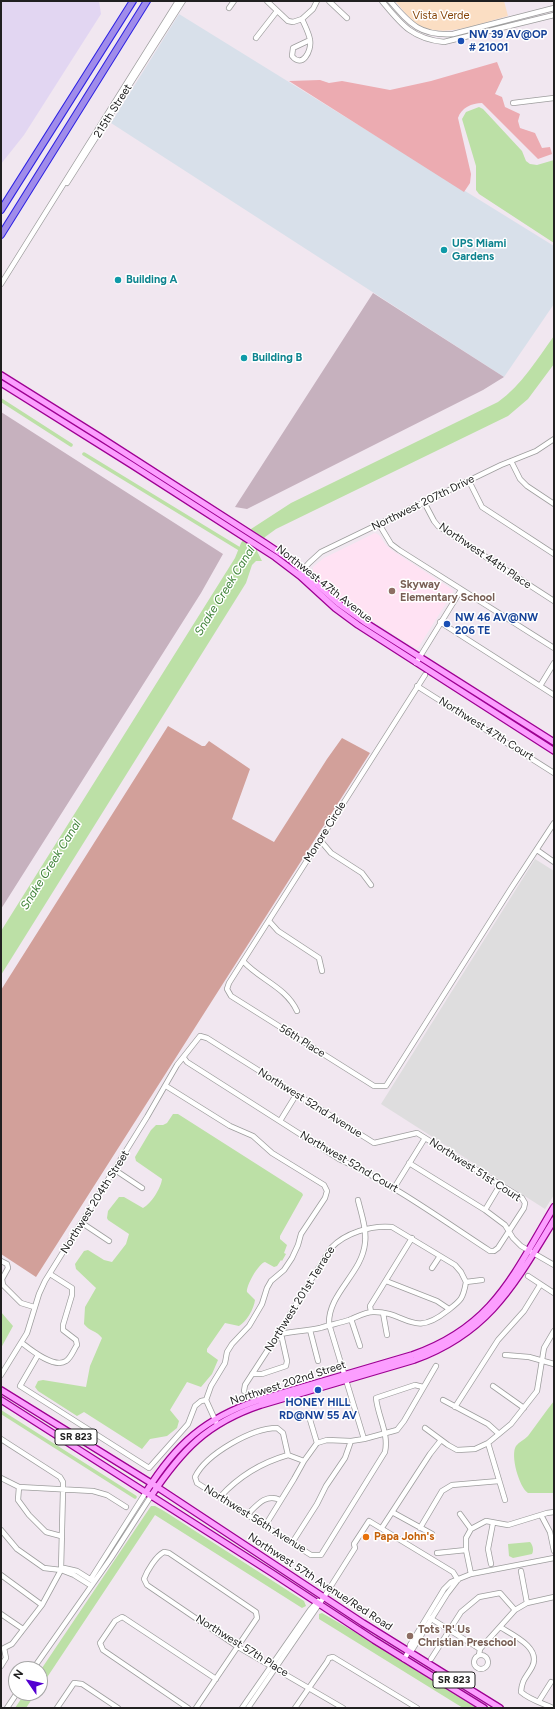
<!DOCTYPE html>
<style>
body{margin:0}
#map{position:relative;width:555px;height:1709px;overflow:hidden;background:#f1e7f0;font-family:Figtree,sans-serif}
canvas{display:block}
.frame{position:absolute;inset:0;border:2px solid #202020;pointer-events:none}
.north{position:absolute;left:8px;top:1661px;width:40px;height:40px;box-sizing:border-box;background:#fff;border:1px solid #a6a6a6;border-radius:50%;rotate:304deg;font-size:11px;font-weight:700;line-height:16px;text-align:center;color:#202020}
.north::after{content:'';display:block;margin:auto;width:14px;height:18px;background:#5300d1;clip-path:polygon(50% 0,100% 100%,50% 72%,0 100%)}
</style>
<div id="map">
<canvas width="555" height="1709"></canvas>
<div class="frame"></div>
<div class="north">N</div>
</div>
<script>
const ctx = document.querySelector('canvas').getContext('2d');
ctx.lineJoin = 'round';
function fillPath(path, color) { ctx.fillStyle = color; ctx.fill(path, 'evenodd'); }
function strokePath(path, color, width, dash) { ctx.strokeStyle = color; ctx.lineWidth = width; ctx.lineCap = dash ? 'butt' : 'round'; ctx.setLineDash(dash || []); ctx.stroke(path); }
function drawText(font, color, halo, rows, align = 'center') {
  ctx.font = font + ' Figtree,sans-serif'; ctx.lineWidth = 3; ctx.setLineDash([]); ctx.textBaseline = 'middle'; ctx.strokeStyle = halo; ctx.fillStyle = color; for (const [text, x, y, turn = 0] of rows) {
    ctx.save(); ctx.translate(x, y); ctx.rotate((+turn || 0) * Math.PI / 180); ctx.textAlign = isNaN(turn) ? turn : align; if (halo) ctx.strokeText(text, 0, 0); ctx.fillText(text, 0, 0); ctx.restore();
  }
}
fillPath(new Path2D(`
 M535 859 554 871V1195L545 1209 381 1104Z`), '#deddde');
fillPath(new Path2D(`
 M1 1H99L101 14 24 135 1 164Z`), '#e2d6f2');
fillPath(new Path2D(`
 M179 14 554 246V304L504 377 111 123Z`), '#d8e0ea');
fillPath(new Path2D(`
 M375 533 379 535 386 545 393 551 453 590V592L418 648H415L357 611 336 595 313 572V567L324 558Z`), '#ffe2f3');
fillPath(new Path2D(`
 M373 293 504 377 483 390 247 509 235 507Z
 M1 412 223 554 201 593 1 909Z`), '#c6b1be');
fillPath(new Path2D(`
 M497 62 503 77 495 94 502 97 505 107 520 114 518 121 520 128 535 133 542 148 550 147 552 154 538 159 482 103C472 103 461 108 458 118L471 174 470 183 464 192 289 81 320 80 329 83 342 81 390 90 431 81Z`), '#ecabb1');
fillPath(new Path2D(`
 M168 726 202 746H205L209 741 250 769 232 819 274 842 327 759 342 738 370 753 36 1277 1 1254V990Z`), '#d2a09a');
fillPath(new Path2D(`
 M395 1H504L508 16C482 23 441 40 417 24 408 17 402 9 395 1Z`), '#fbdec3');
fillPath(new Path2D(`
 M479 107 483 109 522 151 526 161 530 164 537 165 554 160V243L479 194 476 190V166L462 119 466 112Z
 M554 336V364L528 399 508 416 276 529 265 537 257 551 262 561H256L252 565 246 583 1 975V931L235 558 241 543 251 529 291 503 498 402C522 385 537 359 554 336Z
 M173 1114H178L302 1193 303 1195 280 1236V1239L287 1245 284 1253 286 1254 282 1261 281 1260 277 1266 274 1267 265 1262C258 1264 246 1286 247 1292L255 1300C254 1309 246 1322 239 1326L225 1323 207 1349V1352L218 1360 212 1374 201 1387 187 1382 170 1410 179 1421 177 1428 167 1436 150 1439 142 1449 84 1412 77 1416 38 1391 35 1387 38 1381 43 1380 86 1387 90 1366 102 1338C97 1331 89 1331 84 1324L85 1307 96 1288 76 1269 75 1264 84 1251 88 1250 104 1260 112 1262 126 1244 129 1234 108 1220 107 1218 108 1211 119 1197H124L143 1208C151 1204 161 1188 162 1179L136 1161 135 1157 151 1130 156 1125H163L167 1123Z
 M1 1312 13 1326 1 1348Z
 M554 1401V1493H528C519 1487 510 1455 516 1446 519 1442 524 1440 528 1436 537 1424 545 1412 554 1401Z
 M151 1506H155L164 1511 304 1601 306 1606 302 1608 155 1515 40 1688V1671Z
 M530 1542C533 1545 534 1551 532 1554L513 1558 509 1556 508 1544Z
 M322 1613 398 1657 478 1708H463L319 1619V1614Z
 M25 1693H36L26 1708H15Z`), '#bce0a6');
strokePath(new Path2D(`
 M1 400 71 445
 M84 454 243 551
 M1 1412 135 1497`), '#bce0a6', 3.5);
const minor = new Path2D(`
 M267 1 288 21 293 22 302 19
 M329 1 347 18
 M382 1C401 24 412 39 444 42L554 15
 M390 1C410 24 420 36 453 34L554 8
 M229 8 234 1
 M256 38 277 11
 M310 40 293 48 292 56C302 69 312 51 310 40 309 33 305 26 302 19L313 9 317 1
 M513 103 554 98
 M67 183 183 1
 M1 284 178 1
 M511 461 520 479 527 486 554 504
 M469 481 482 507 554 554
 M424 502 434 521 438 526 554 601
 M379 524 391 544 399 550 554 648
 M301 572 309 563 321 552 501 465 536 451 554 439
 M440 622 554 695
 M416 663 461 590
 M425 675 229 983 227 989 231 996 374 1086H386L510 890 554 823
 M417 686 554 773
 M540 686 554 663
 M320 840 331 853 362 873 371 885
 M537 850 554 862
 M269 921 278 931 319 958 322 971
 M243 961C260 980 286 987 297 1011
 M166 1086 230 1126 253 1136 272 1153 324 1185 327 1191 325 1198 301 1234 298 1245 292 1258 284 1270 271 1281 267 1288 262 1304 249 1326 232 1344 227 1352 225 1363 211 1386 206 1400
 M280 1121 296 1095
 M409 1163 485 1210 505 1225 513 1238 521 1246 554 1265
 M115 1170 142 1188
 M394 1188 425 1138
 M358 1200C361 1213 367 1229 365 1243 362 1274 328 1293 329 1324L364 1439
 M485 1210 500 1185
 M82 1223 109 1241
 M1 1261 7 1264 8 1268 2 1279 3 1285 21 1303 34 1307
 M432 1268 440 1256
 M528 1276 554 1293
 M386 1281 437 1301 449 1309
 M466 1282 482 1280
 M371 1312 370 1306 412 1238
 M383 1313 387 1335
 M351 1319 360 1346
 M310 1330 318 1361
 M22 1343C31 1350 54 1369 66 1361 71 1358 74 1349 77 1345L76 1340 63 1330V1325L72 1295V1288L50 1274
 M38 1355 20 1386 149 1468 188 1424 195 1406 201 1401 206 1400
 M505 1355 529 1357 554 1364
 M252 1374H262L286 1366 287 1361 281 1334C294 1331 307 1331 320 1328 329 1325 340 1323 349 1320 357 1317 365 1312 373 1312 406 1311 412 1339 447 1311 460 1301 463 1300 466 1282
 M1 1375 27 1333 39 1294 45 1281 147 1117 177 1065 200 1036 207 1038 374 1143 417 1133 522 1198 525 1203 524 1208 498 1248 494 1251H490C441 1219 393 1184 339 1159L187 1062 184 1058
 M493 1386 524 1408
 M244 1391 245 1385 271 1345 281 1334 291 1312 331 1248C345 1233 371 1225 392 1227L455 1265 461 1272 466 1282
 M206 1400 216 1422
 M443 1400 488 1424 499 1434
 M455 1407 498 1340 524 1311 540 1285
 M308 1413 317 1443
 M425 1428 448 1445 457 1450 475 1449 488 1443 511 1424 537 1391 544 1348 554 1331
 M1 1439 60 1477 63 1482V1490L61 1570 42 1605 12 1644 4 1648 6 1658 1 1666
 M488 1443 505 1500
 M288 1455 283 1433 277 1428C252 1428 206 1454 195 1477L197 1483 311 1555H321L385 1452C389 1433 378 1417 376 1398L415 1385 423 1387
 M288 1455 304 1461
 M1 1478 19 1487 93 1491 107 1495 126 1507
 M19 1487 18 1500 29 1515 46 1532 61 1536
 M220 1497C239 1476 260 1463 288 1455
 M392 1512 432 1534
 M460 1514 471 1529
 M247 1515C257 1505 266 1493 280 1500
 M541 1515 550 1532 554 1551
 M265 1526 294 1479 304 1461 317 1443 327 1440 351 1441 364 1439 397 1430 404 1421 436 1366
 M383 1526 430 1454 441 1440
 M420 1528 442 1491 452 1485 499 1481
 M1 1530 17 1549 44 1568 61 1570 74 1575 90 1585
 M292 1543 317 1504 326 1486 345 1458 351 1441
 M437 1553 466 1550
 M491 1564 488 1549 493 1523
 M61 1570 64 1568 77 1571 93 1581
 M521 1571 527 1603
 M471 1574 466 1550V1538L471 1529 486 1521 508 1525 547 1513 554 1512
 M1 1575 42 1605
 M93 1581 92 1577 146 1492
 M1 1614 23 1629
 M430 1618 480 1649
 M500 1627C513 1635 542 1648 532 1667 526 1678 522 1679 521 1692 530 1700 542 1703 553 1708
 M409 1651 412 1650 447 1594 457 1581
 M479 1655 480 1649 515 1610 527 1603 554 1597
 M474 1662a7 7 0 1 1 14 0a7 7 0 1 1-14 0Z
 M404 1659 409 1651 410 1645 444 1589 451 1582 471 1574 554 1558
 M431 1659 461 1612 479 1597 500 1593 515 1610
 M33 1669 111 1558 151 1496
 M539 1701 551 1682
 M7 1708 17 1693
 M57 1708 74 1683 82 1684 118 1708
 M188 1708 103 1650 100 1643 115 1621 122 1617 124 1618 216 1679
 M196 1708 257 1618 256 1612 169 1553 164 1552C156 1556 147 1571 144 1579L147 1585 238 1647 343 1708
 M242 1708 310 1610 318 1601
 M248 1708 324 1597 355 1548 354 1544 369 1521 453 1572 458 1580
 M295 1708 327 1662 329 1658 333 1657 417 1708`);
const major = new Path2D(`
 M1 375 100 437 265 543 289 559 338 603 366 623 554 742
 M1 383 132 465 275 557 300 576 335 608 358 625 554 751
 M1 1390 151 1483 363 1623 500 1708
 M1 1400 272 1573 374 1640 484 1708
 M146 1492C176 1444 205 1418 259 1400L412 1355C493 1327 513 1275 554 1207
 M151 1496C182 1450 207 1423 261 1405L414 1360C489 1333 514 1285 554 1220`);
const highway = new Path2D(`
 M1 210 133 1
 M1 235 147 1`);
strokePath(minor, '#9d9d9d', 6);
strokePath(major, '#9d0092', 8);
strokePath(highway, '#2c21e2', 8);
strokePath(minor, '#fff', 4.5);
strokePath(major, '#fc9eff', 5.5);
strokePath(highway, '#a08cea', 6);
for (const [x, y, r, color] of [
 [461,41,4,"#1a4fb4"],
 [444,250,4,"#0f9aa8"],
 [118,280,4,"#0f9aa8"],
 [244,358,4,"#0f9aa8"],
 [392,591,4,"#8d6e63"],
 [447,624,4,"#1a4fb4"],
 [318,1390,4,"#1a4fb4"],
 [366,1537,4,"#e8710a"],
 [410,1636,4,"#8d6e63"]
]) { const dot = new Path2D(); dot.arc(x, y, r, 0, 2 * Math.PI); ctx.fillStyle = color; ctx.fill(dot); strokePath(dot, '#fff', 1.5); }
for (const [x, y, w] of [
 [76,1437,42],
 [454,1680,42]
]) { const box = new Path2D(); box.roundRect(x - w / 2, y - 8, w, 16, 3); ctx.fillStyle = '#fff'; ctx.fill(box); strokePath(box, '#202020', 1); }
drawText('bold 10px', '#202020', null, [
 ["SR 823",76,1437],
 ["SR 823",454,1680]
]);
drawText('11px', '#854408', '#fff', [
 ["Vista Verde",441,16]
]);
drawText('bold 11px', '#164399', '#fff', [
 ["NW 39 AV@OP",469,35],
 ["# 21001",469,48],
 ["NW 46 AV@NW",455,618],
 ["206 TE",455,631],
 ["HONEY HILL",318,1403,"center"],
 ["RD@NW 55 AV",318,1416,"center"]
], 'left');
drawText('11px', '#202020', '#fff', [
 ["215th Street",113,111,-58],
 ["Northwest 207th Drive",423,503,-26],
 ["Northwest 44th Place",485,556,34],
 ["Northwest 47th Avenue",324,584,38],
 ["Northwest 47th Court",486,729,32],
 ["Monore Circle",325,832,-58],
 ["56th Place",302,1041,32],
 ["Northwest 52nd Avenue",310,1103,32],
 ["Northwest 52nd Court",349,1162,30],
 ["Northwest 51st Court",475,1170,33],
 ["Northwest 204th Street",95,1202,-58],
 ["Northwest 201st Terrace",300,1299,-58],
 ["Northwest 202nd Street",288,1383,-18],
 ["Northwest 56th Avenue",255,1519,32],
 ["Northwest 57th Avenue/Red Road",320,1582,33],
 ["Northwest 57th Place",242,1646,32]
]);
drawText('bold 11px', '#0d838f', '#fff', [
 ["UPS Miami",452,244],
 ["Gardens",452,257],
 ["Building A",126,280],
 ["Building B",252,358]
], 'left');
drawText('bold 11px', '#785e54', '#fff', [
 ["Skyway",400,585],
 ["Elementary School",400,598],
 ["Tots 'R' Us",418,1630],
 ["Christian Preschool",418,1643]
], 'left');
drawText('bold 11px', '#c56008', '#fff', [
 ["Papa John's",374,1537]
], 'left');
drawText('italic 12px', '#3f8338', '#fff', [
 ["Snake Creek Canal",225,591,-58],
 ["Snake Creek Canal",51,865,-58]
]);
</script>
